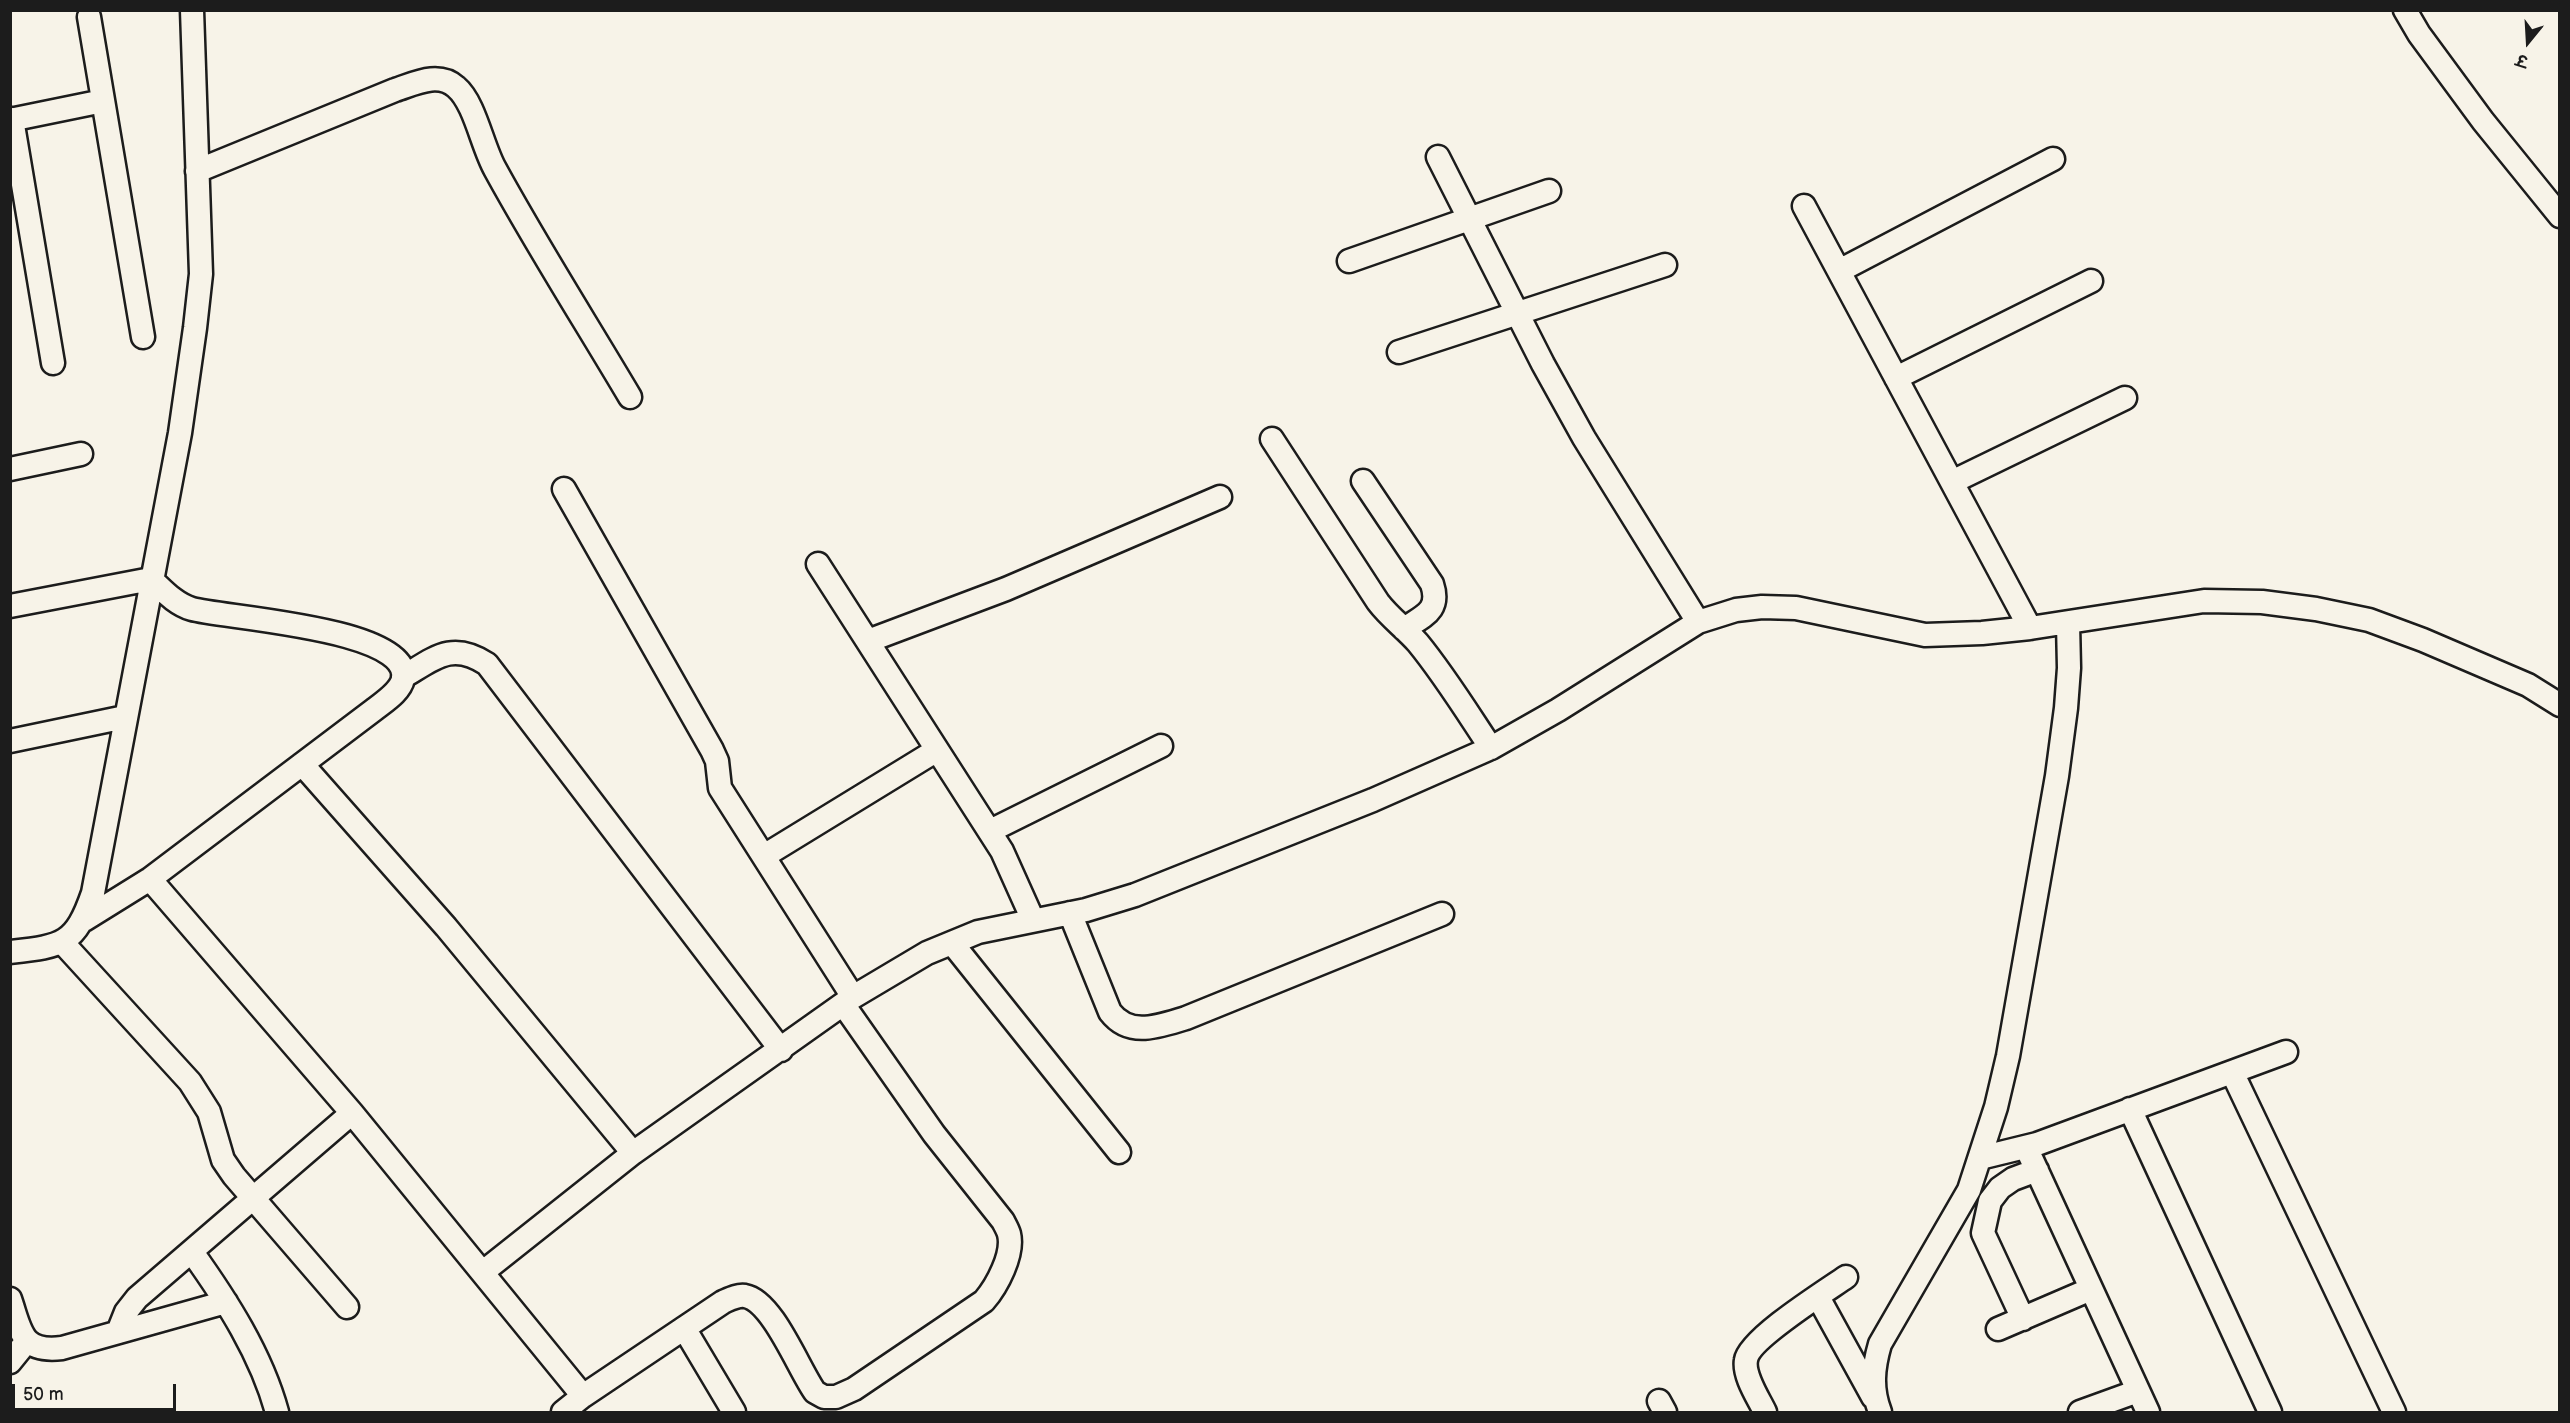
<!DOCTYPE html>
<meta charset="utf-8">
<style>
body{margin:0}
#map{position:relative;width:2570px;height:1423px;overflow:hidden;background:#f7f3e8;font-family:"Balsamiq Sans","Playpen Sans Deva",sans-serif}
canvas{display:block}
.frame{position:absolute;inset:0;border:12px solid #1c1c1c;pointer-events:none}
.north{position:absolute;left:2498px;top:12px;width:60px;height:60px;-webkit-text-stroke:4px #f7f3e8;paint-order:stroke;rotate:198deg;font-size:16px;font-weight:700;line-height:24px;text-align:center;color:#1c1c1c}
.north::after{content:'';display:block;margin:auto;width:21px;height:27px;background:#1c1c1c;clip-path:polygon(50% 0,100% 100%,50% 72%,0 100%)}
.scale{position:absolute;left:12px;top:1384px;width:164px;height:27px;box-sizing:border-box;border:3px solid #1c1c1c;border-top:0;padding-left:8px;font-size:18px;line-height:21px;white-space:nowrap;color:#1c1c1c;-webkit-text-stroke:4px #f7f3e8;paint-order:stroke}
</style>
<div id="map">
<canvas width="2570" height="1423"></canvas>
<div class="frame"></div>
<div class="north">उ</div>
<div class="scale">50 m</div>
</div>
<script>
const ctx = document.querySelector('canvas').getContext('2d');
ctx.lineJoin = 'round';
function strokePath(path, color, width, dash) { ctx.strokeStyle = color; ctx.lineWidth = width; ctx.lineCap = dash ? 'butt' : 'round'; ctx.setLineDash(dash || []); ctx.stroke(path); }
const minor = new Path2D(`
 M2405 10 2419 34 2483 121 2560 216
 M89 17 143 337
 M12 119 53 363
 M10 120 103 101
 M1438 157 1543 364 1584 438 1698 622
 M197 171 395 90C414 84 438 71 456 87 475 103 482 146 495 169 537 246 585 321 630 397
 M1804 206 2030 628
 M1349 261 1549 191
 M1839 271 2053 159
 M1399 352 1665 265
 M1896 378 2091 281
 M1272 439 1378 602C1390 618 1405 628 1418 643 1445 676 1467 712 1491 748
 M10 469 81 454
 M1363 481 1432 584C1441 611 1423 616 1404 629
 M1952 482 2125 398
 M564 489 712 750 717 761 720 788 853 997
 M818 564 1002 851 1033 920
 M10 606 151 579C163 590 175 604 192 609 224 618 413 628 403 679 400 692 385 701 375 709L150 879 84 920
 M868 641 1006 589 1220 497
 M403 677C435 658 452 641 487 664L781 1050
 M10 741 125 717
 M302 764 446 927 633 1153
 M990 831 1161 746
 M764 856 937 750
 M150 879 352 1113 583 1396
 M1070 913 1110 1012C1130 1038 1159 1026 1186 1018L1442 914
 M62 942 190 1082 209 1112 223 1160 234 1176 347 1307
 M952 943 1119 1152
 M10 952C63 946 75 945 93 893L180 433 195 328 201 274 192 10
 M2232 1072 2394 1412
 M2130 1109 2270 1412
 M2026 1147 2148 1412
 M1980 1158 2037 1144 2286 1052
 M192 1252C227 1301 261 1354 277 1412
 M483 1272 633 1153 853 997 927 953 978 932 1086 910 1135 895 1373 800 1491 748 1558 710 1698 622 1736 610 1762 607 1796 608 1925 635 1982 633 2030 628 2204 601 2262 602 2316 609 2369 620 2423 640 2528 685 2560 705
 M1818 1297 1873 1397
 M10 1299C21 1331 21 1353 62 1348L226 1302
 M2023 1319 1983 1233 1990 1201 2000 1188 2013 1179 2037 1170
 M684 1328 734 1412
 M1998 1329 2091 1289
 M118 1332 126 1312 137 1298 352 1113
 M10 1362 27 1341
 M1659 1401 1665 1412
 M563 1412 583 1396 723 1302C730 1299 737 1295 745 1296 773 1301 799 1370 815 1392L824 1397H836L854 1389 984 1301C997 1286 1014 1254 1009 1234 1008 1230 1005 1225 1003 1221L934 1134 843 1004
 M1765 1412C1759 1399 1743 1376 1746 1360 1749 1339 1826 1291 1846 1277
 M1880 1412C1871 1389 1873 1368 1880 1344L1969 1190 1996 1107 2008 1056 2057 776 2066 708 2069 668 2068 623
 M2080 1412 2138 1391`);
strokePath(minor, '#1c1c1c', 27);
strokePath(minor, '#f7f3e8', 22);
</script>
